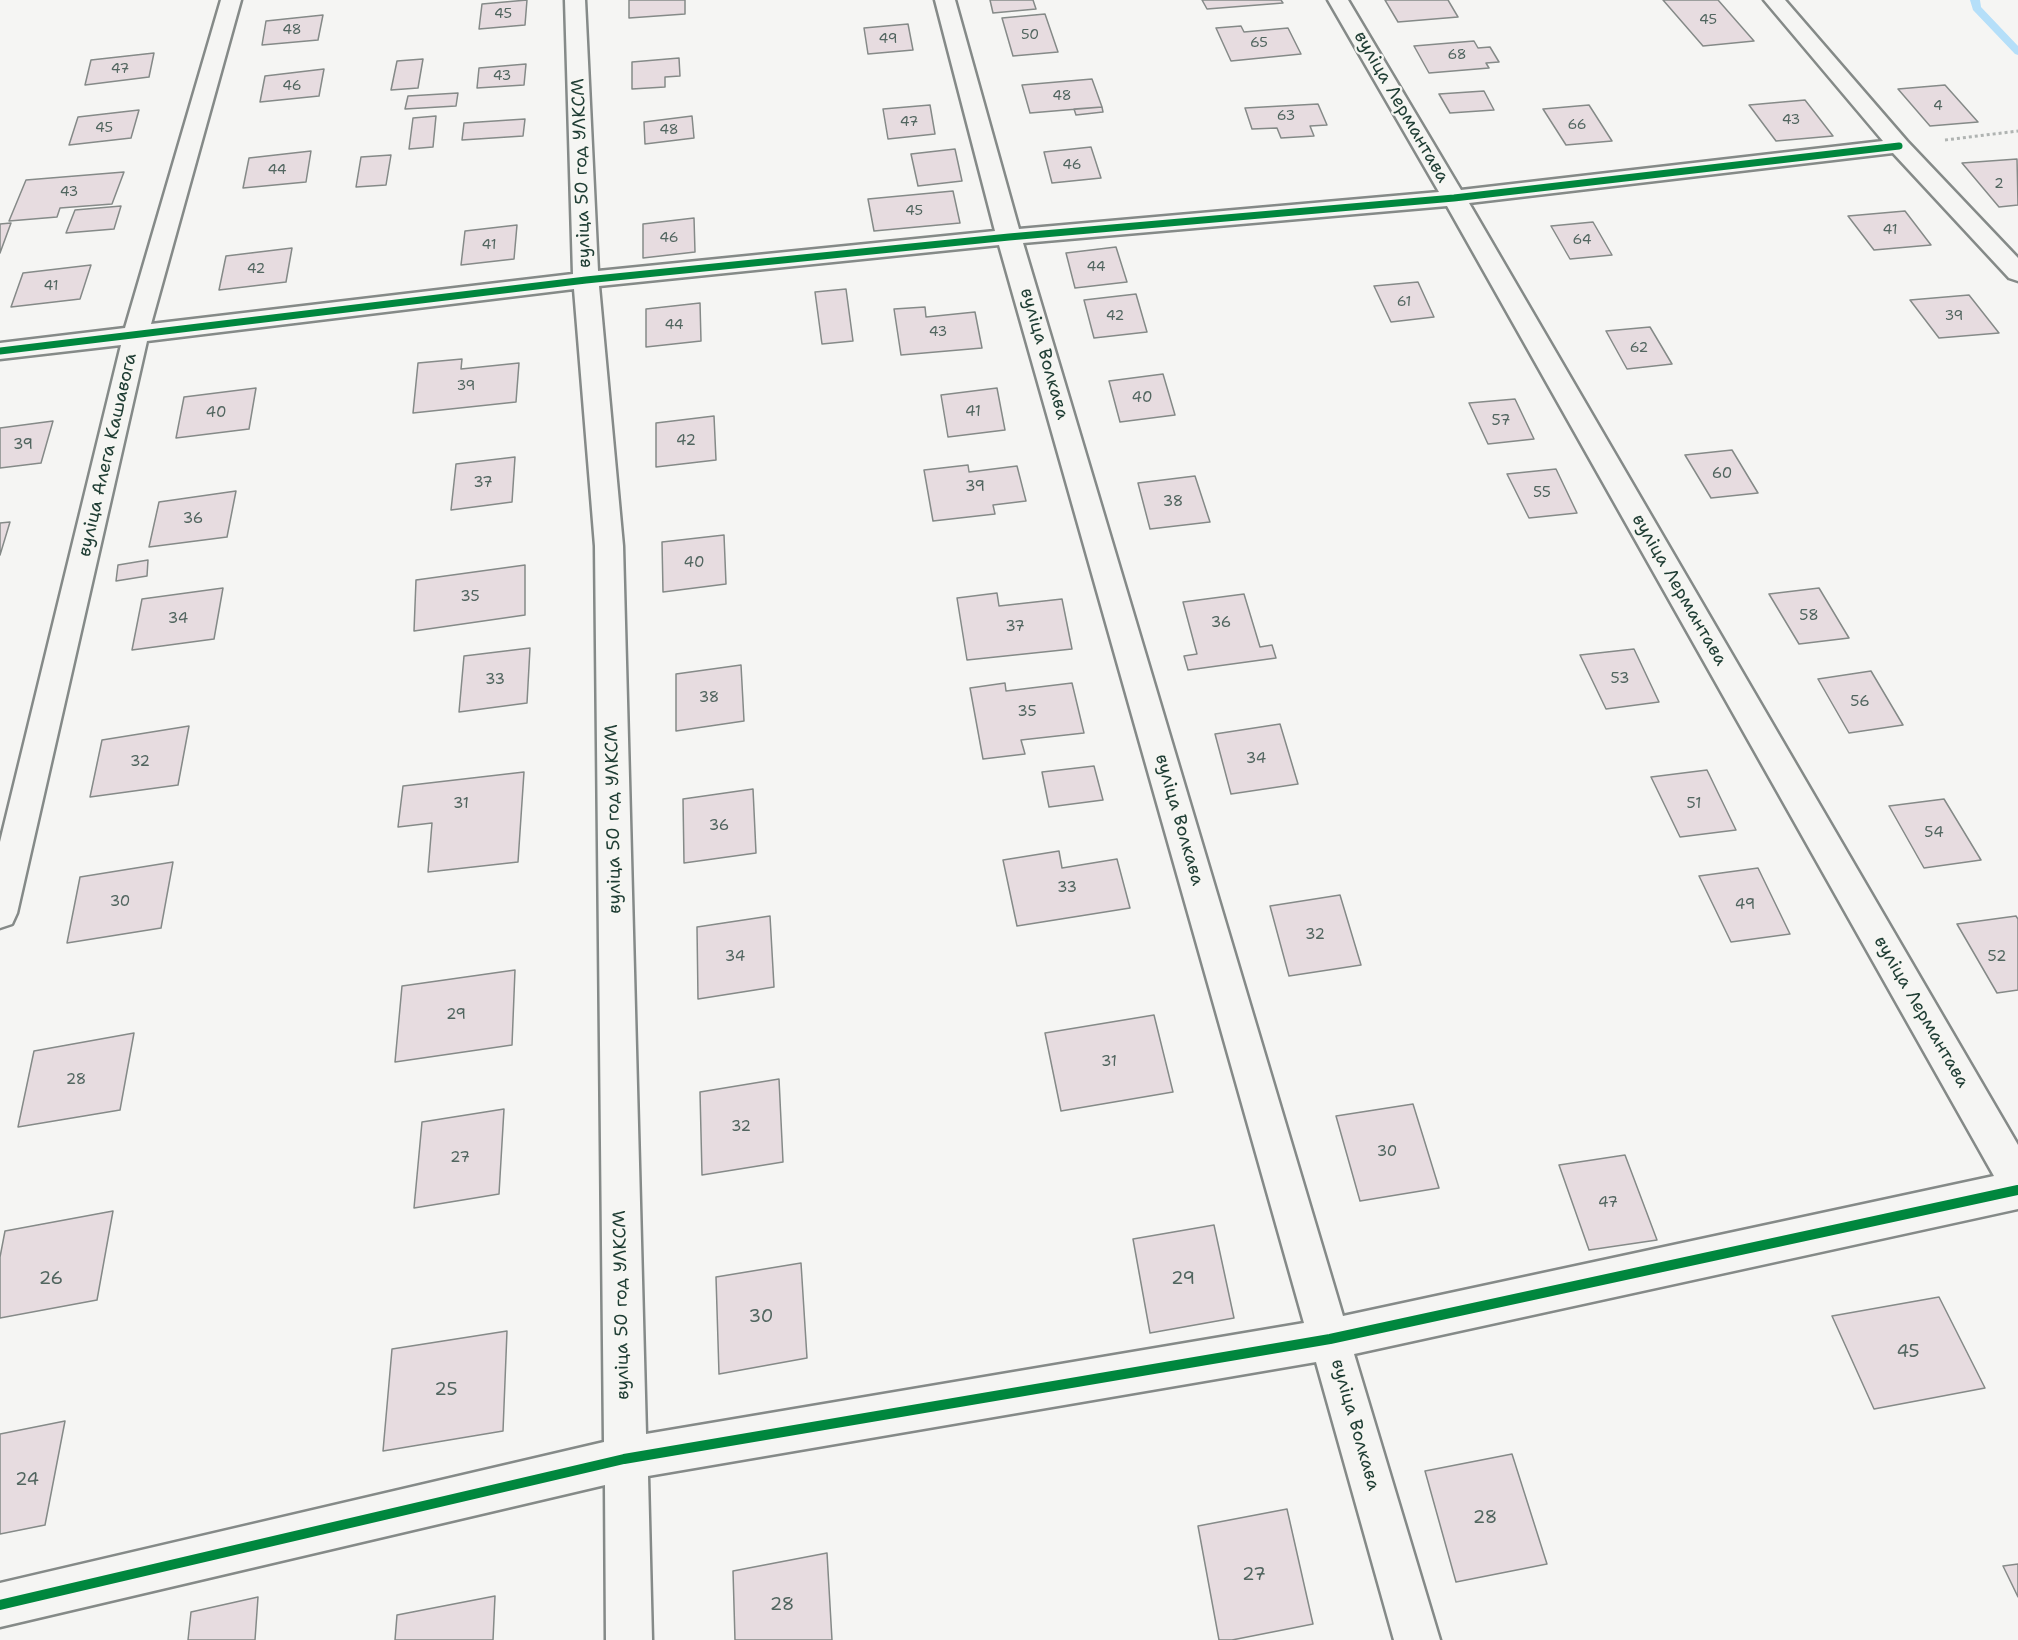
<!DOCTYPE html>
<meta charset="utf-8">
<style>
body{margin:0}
canvas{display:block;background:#f5f5f3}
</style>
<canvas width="2018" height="1640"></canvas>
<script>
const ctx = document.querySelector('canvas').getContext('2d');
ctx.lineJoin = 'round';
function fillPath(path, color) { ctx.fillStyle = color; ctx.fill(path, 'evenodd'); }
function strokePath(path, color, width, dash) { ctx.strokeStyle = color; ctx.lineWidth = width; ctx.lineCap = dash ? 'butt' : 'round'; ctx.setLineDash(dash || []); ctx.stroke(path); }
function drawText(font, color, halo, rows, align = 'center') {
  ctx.font = font + ' "Shantell Sans",sans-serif'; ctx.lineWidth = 4.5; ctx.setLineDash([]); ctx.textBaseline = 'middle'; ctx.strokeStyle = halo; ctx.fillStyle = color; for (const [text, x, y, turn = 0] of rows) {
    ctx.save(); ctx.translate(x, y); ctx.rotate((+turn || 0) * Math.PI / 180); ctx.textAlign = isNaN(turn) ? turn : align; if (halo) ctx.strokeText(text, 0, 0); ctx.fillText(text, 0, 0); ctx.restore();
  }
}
fillPath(new Path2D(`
 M1970 0H1980L1981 7 2018 46V55L2015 54 1973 10Z`), '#b5dff9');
const building = new Path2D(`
 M527 0 525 25 479 29 482 4Z
 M629 0H685V14L629 18Z
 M990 0H1033L1036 9 993 13Z
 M1202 0H1281L1283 3 1207 9Z
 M1385 0H1448L1458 17 1398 22Z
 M1663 0H1718L1754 41 1703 46Z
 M1045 14 1058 52 1013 56 1002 18Z
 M323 15 318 40 262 45 266 21Z
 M908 24 913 50 868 54 864 28Z
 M1241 26 1244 32 1288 28 1301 54 1231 61 1216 28Z
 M1474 41 1478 48 1490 47 1499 62 1486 63 1489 68 1429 73 1414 46Z
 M154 53 149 77 85 85 91 60Z
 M679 58 680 76 665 77V87L632 89V62Z
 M423 59 418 88 391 90 397 61Z
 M526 64 524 85 477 88 479 68Z
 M324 69 319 96 260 102 265 76Z
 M1092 79 1102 107 1030 113 1022 85Z
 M1945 85 1978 122 1930 126 1898 89Z
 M1484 91 1494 110 1450 113 1439 94Z
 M458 93 456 106 405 109 408 96Z
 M1805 100 1833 136 1776 141 1749 105Z
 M1318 104 1327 125 1310 126 1314 136 1281 138 1277 128 1252 129 1245 108Z
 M930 105 935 134 888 139 883 109Z
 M1589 105 1612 141 1566 145 1543 109Z
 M1102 107 1103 112 1076 115 1074 109Z
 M139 110 131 138 69 145 78 117Z
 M436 116 433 147 409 149 413 118Z
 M692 116 694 138 645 144 644 122Z
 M525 119 523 136 462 140 464 123Z
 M1091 147 1101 178 1052 183 1044 152Z
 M955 149 962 181 918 186 911 154Z
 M311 151 306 182 243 188 249 158Z
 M391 155 386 185 356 187 361 157Z
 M2017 159 2018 205 1999 207 1962 163Z
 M124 172 112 204 60 208 57 217 9 221 26 180Z
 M953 191 960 223 874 231 868 199Z
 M121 206 114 229 66 233 75 210Z
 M1905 211 1931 245 1874 250 1848 216Z
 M694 218 695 252 643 258V224Z
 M1593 222 1612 255 1570 259 1551 226Z
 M11 223 0 253V224Z
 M517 225 514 259 461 265 465 231Z
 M1116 247 1127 282 1075 288 1066 253Z
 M292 248 286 282 219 290 226 256Z
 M91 265 80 299 11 307 23 273Z
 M1418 282 1434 317 1391 322 1374 286Z
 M846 289 853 341 822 344 815 292Z
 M1136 294 1147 332 1094 338 1084 300Z
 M1969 295 1999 333 1939 338 1910 300Z
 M700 303 701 341 646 347V309Z
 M925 307 926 317 975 312 982 348 901 355 894 309Z
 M1650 327 1672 364 1627 369 1606 331Z
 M462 359 461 369 519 363 516 402 413 413 418 363Z
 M1163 374 1175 415 1120 422 1109 381Z
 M256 388 249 429 176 438 184 397Z
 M997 388 1005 430 948 437 941 395Z
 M1515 399 1534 439 1488 444 1469 403Z
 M714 416 716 460 656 467V423Z
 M53 421 41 463 0 468V428Z
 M1732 450 1758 493 1711 498 1685 455Z
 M515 457 512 502 451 510 456 464Z
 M968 465 969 472 1017 466 1026 501 993 505 995 514 933 521 924 470Z
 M1556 469 1577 513 1529 518 1507 474Z
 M1195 476 1210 522 1150 529 1138 483Z
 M236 491 227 537 149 547 159 502Z
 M10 522 0 555V523Z
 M724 535 726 584 663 592 662 542Z
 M148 560 147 576 116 581 118 565Z
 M525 565V615L414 631 416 580Z
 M223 588 214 639 132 650 142 599Z
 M1819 588 1849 638 1799 644 1769 594Z
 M997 593 999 606 1062 599 1072 649 967 660 957 598Z
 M1244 594 1260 647 1272 645 1276 658 1188 670 1184 656 1197 654 1183 602Z
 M530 648 527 703 459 712 464 656Z
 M1634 649 1659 702 1606 709 1580 655Z
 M741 665 744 721 676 731V674Z
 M1871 671 1903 725 1849 733 1818 679Z
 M1005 683 1006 691 1072 683 1084 733 1021 740 1025 754 983 759 970 688Z
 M1280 724 1298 784 1231 794 1215 734Z
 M189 726 178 785 90 797 102 740Z
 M1094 766 1103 800 1049 807 1042 772Z
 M1707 770 1736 830 1680 837 1651 777Z
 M524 772 518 862 428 872 432 823 398 827 403 786Z
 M753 789 756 853 684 863 683 799Z
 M1944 799 1981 860 1924 868 1889 806Z
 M1059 851 1062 868 1117 859 1130 908 1017 926 1003 860Z
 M173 862 161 928 67 943 80 877Z
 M1758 868 1790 934 1731 942 1699 876Z
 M1340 895 1361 965 1289 976 1270 906Z
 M770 916 774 987 698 999 697 927Z
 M2016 916 2018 919V990L1997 993 1957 924Z
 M515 970 512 1045 395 1062 402 986Z
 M1154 1015 1173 1092 1061 1111 1045 1033Z
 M134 1033 120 1110 18 1127 34 1051Z
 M779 1079 783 1162 702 1175 700 1092Z
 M1413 1104 1439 1188 1360 1201 1336 1116Z
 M504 1109 499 1194 414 1208 422 1122Z
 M1625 1155 1657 1240 1589 1250 1559 1165Z
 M113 1211 97 1300 0 1318V1257L5 1231Z
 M1214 1225 1234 1318 1150 1333 1133 1239Z
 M801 1263 807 1358 719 1374 716 1277Z
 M1939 1297 1985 1388 1874 1409 1832 1316Z
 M507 1331 503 1431 383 1451 392 1349Z
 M65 1421 45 1525 0 1534V1434Z
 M1512 1454 1547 1564 1456 1582 1425 1471Z
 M1287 1509 1313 1624 1232 1640H1219L1198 1526Z
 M827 1553 832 1640H735L733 1571Z
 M2018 1564V1597L2003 1566Z
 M495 1596 493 1640H395L397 1615Z
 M258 1597 255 1640H188L191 1612Z`);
fillPath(building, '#e7dce0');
strokePath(building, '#858a88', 1.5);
const minor = new Path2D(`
 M221 0H241L151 324 573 274 565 0H585L598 271 995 231 935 0H955L1019 229 1439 192 1328 0H1348L1461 190 1883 141 1764 0H1785L1907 141 2018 258V281L2009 278 1893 153 1469 203 2018 1145V1209L1354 1354 1440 1640H1394L1316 1362 648 1476 652 1640H606L605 1485 0 1627V1583L604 1442 595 546 574 289 147 341 17 913 12 924 0 928V842L121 345 0 359V343L125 328ZM1447 206 1994 1176 1343 1316 1023 243ZM999 245 1304 1323 646 1434 623 546 599 286Z`);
strokePath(minor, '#858a88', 5);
strokePath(new Path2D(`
 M1945 140 2018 131`), '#b0b4b2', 3, [3, 3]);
fillPath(minor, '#f5f5f3');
strokePath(new Path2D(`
 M0 351 586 280 1009 237 1454 198 1899 146`), '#00873e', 7);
strokePath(new Path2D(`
 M0 1605 624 1459 1330 1339 2018 1190`), '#00873e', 10);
drawText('14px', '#51655f', null, [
 ["45",503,14],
 ["45",1708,20],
 ["48",292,30],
 ["50",1030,35],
 ["49",888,39],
 ["65",1259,43],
 ["68",1457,55],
 ["47",120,69],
 ["43",502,76],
 ["46",292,86],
 ["48",1062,96],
 ["4",1938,106],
 ["63",1286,116],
 ["43",1791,120],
 ["47",909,122],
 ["66",1577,125],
 ["45",104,128],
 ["48",669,130],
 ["46",1072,165],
 ["44",277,170],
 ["2",1999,184],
 ["43",69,192],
 ["45",914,211],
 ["41",1890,230],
 ["46",669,238],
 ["64",1582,240],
 ["41",489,245],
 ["44",1096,267],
 ["42",256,269],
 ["41",51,286],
 ["61",1404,302],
 ["42",1115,316],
 ["39",1954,316],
 ["44",674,325],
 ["43",938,332],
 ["62",1639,348],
 ["39",466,386]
]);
drawText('15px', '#51655f', null, [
 ["40",1142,398],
 ["41",973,412],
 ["40",216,413],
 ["57",1501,421],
 ["42",686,441],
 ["39",23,445],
 ["60",1722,474],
 ["37",483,483],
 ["39",975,487],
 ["55",1542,493],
 ["38",1173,502],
 ["36",193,519],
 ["40",694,563],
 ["35",470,597],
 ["58",1809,616],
 ["34",178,619],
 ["36",1221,623],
 ["37",1015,627],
 ["53",1620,679],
 ["33",495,680],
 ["38",709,698],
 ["56",1860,702],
 ["35",1027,712],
 ["34",1256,759],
 ["32",140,762],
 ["31",461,804],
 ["51",1694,804],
 ["36",719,826],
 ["54",1934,833],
 ["33",1067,888],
 ["30",120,902],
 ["49",1745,905],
 ["32",1315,935],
 ["34",735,957],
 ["52",1997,957],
 ["29",456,1015],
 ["31",1109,1062],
 ["28",76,1080],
 ["32",741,1127],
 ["30",1387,1152],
 ["27",460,1158],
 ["47",1608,1203]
]);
drawText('18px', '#1f3d34', '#f6f6f2', [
 ["вуліца Лермантава",1401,107,60],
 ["вуліца 50 год УЛКСМ",582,173,-92],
 ["вуліца Волкава",1044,354,74],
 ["вуліца Алега Кашавога",108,455,-77],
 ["вуліца Лермантава",1679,590,60],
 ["вуліца 50 год УЛКСМ",614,819,-91],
 ["вуліца Волкава",1179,820,74],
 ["вуліца Лермантава",1921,1012,60],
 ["вуліца 50 год УЛКСМ",622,1305,-91],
 ["вуліца Волкава",1355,1425,74]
]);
drawText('18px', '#51655f', null, [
 ["26",51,1279],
 ["29",1183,1279],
 ["30",761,1317],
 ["45",1908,1352],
 ["25",446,1390],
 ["24",27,1480],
 ["28",1485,1518],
 ["27",1254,1575],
 ["28",782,1605]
]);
</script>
